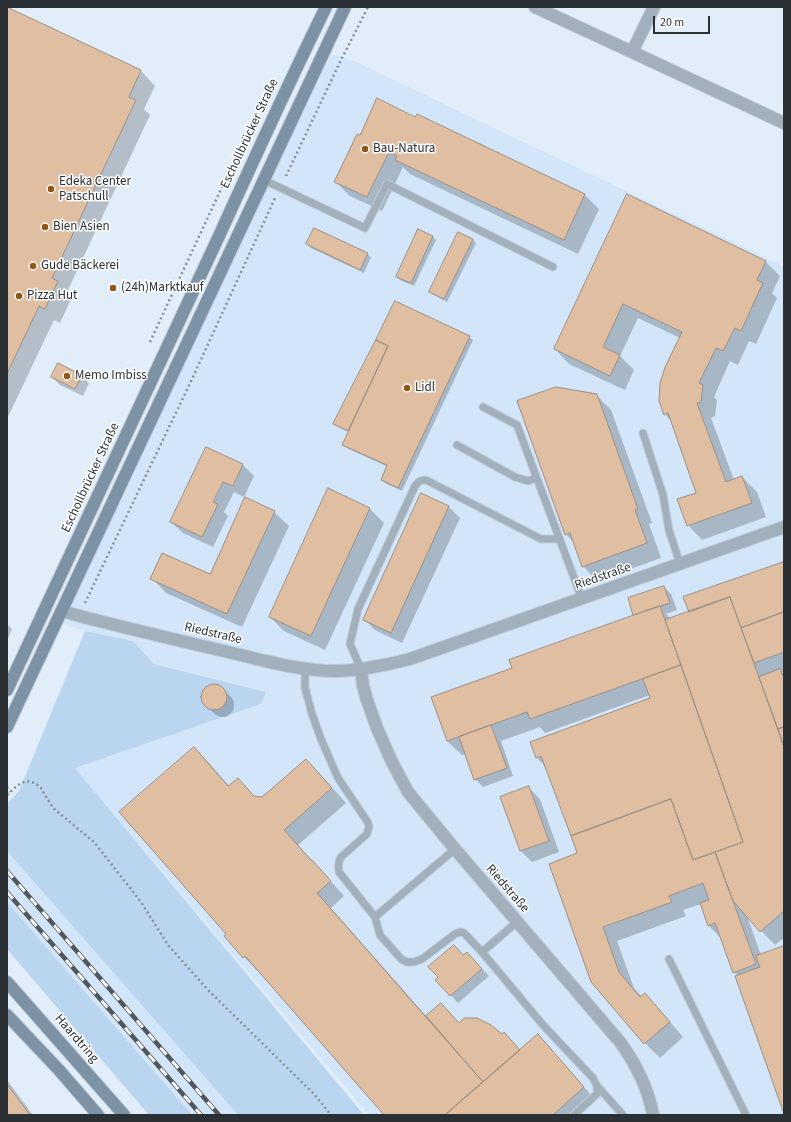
<!DOCTYPE html>
<meta charset="utf-8">
<style>
body{margin:0}
#map{position:relative;width:791px;height:1122px;overflow:hidden;background:#e1eefa;font-family:"Source Sans 3",sans-serif}
canvas{display:block}
.frame{position:absolute;inset:0;border:8px solid #2b3035;pointer-events:none}
.scale{position:absolute;left:653px;top:16px;width:57px;height:18px;box-sizing:border-box;border:2px solid #2b3035;border-top:0;padding-left:5px;font-size:12px;line-height:14px;white-space:nowrap;color:#2b3035;-webkit-text-stroke:3px #fff;paint-order:stroke}
</style>
<div id="map">
<canvas width="791" height="1122"></canvas>
<div class="frame"></div>
<div class="scale">20 m</div>
</div>
<script>
const ctx = document.querySelector('canvas').getContext('2d');
ctx.lineJoin = 'round';
function fillPath(path, color) { ctx.fillStyle = color; ctx.fill(path, 'evenodd'); }
function strokePath(path, color, width, dash) { ctx.strokeStyle = color; ctx.lineWidth = width; ctx.lineCap = dash ? 'butt' : 'round'; ctx.setLineDash(dash || []); ctx.stroke(path); }
function drawText(font, color, halo, rows, align = 'center') {
  ctx.font = font + ' "Source Sans 3",sans-serif'; ctx.lineWidth = 3; ctx.setLineDash([]); ctx.textBaseline = 'middle'; ctx.strokeStyle = halo; ctx.fillStyle = color; for (const [text, x, y, turn = 0] of rows) {
    ctx.save(); ctx.translate(x, y); ctx.rotate((+turn || 0) * Math.PI / 180); ctx.textAlign = isNaN(turn) ? turn : align; if (halo) ctx.strokeText(text, 0, 0); ctx.fillText(text, 0, 0); ctx.restore();
  }
}
fillPath(new Path2D(`
 M324 52 352 60 783 266 784 265V1115H369L75 768 261 704 266 692 154 664 133 641 85 631 56 622Z
 M7 851 238 1115H192L7 902Z`), '#d3e5f8');
fillPath(new Path2D(`
 M85 631 133 641 154 664 266 692 261 704 75 768 364 1115H238L7 851V804L19 791Z
 M7 902 192 1115H149L7 949Z`), '#b9d5f0');
fillPath(new Path2D(`
 M7 9 141 71 155 86 144 109 150 115 67 292 72 297 60 323 54 320 7 419Z
 M417 116 585 195 599 209 578 254 410 174 403 167 382 211 350 196 336 182 360 136 416 118Z
 M628 195 766 262 780 276 772 293 777 298 756 344 749 341 738 365 730 361 714 397 717 400 715 416 711 418 734 480 742 477 757 492 766 517 702 540 688 525 697 493 672 422 665 414 680 338 638 318 620 356 634 370 625 390 569 364 555 349Z
 M419 230 433 237 436 240 414 286 400 280 397 276Z
 M472 239 476 243 447 302 434 295 430 292Z
 M308 244 367 254 371 257 364 273 311 248Z
 M469 337 473 340 402 491 385 483 382 479 388 467 347 448 343 444 349 432 338 427 335 424 377 341Z
 M81 376 89 383 83 396 60 385 52 377Z
 M596 395 611 410 652 523 649 524 661 558 597 581 583 566 574 543 566 534Z
 M207 448 243 465 254 476 244 497 234 492 224 512 228 516 213 547 183 533 171 522Z
 M422 495 449 507 460 518 402 643 375 630 364 619Z
 M369 508 384 523 325 650 284 631 270 617Z
 M274 512 289 526 242 627 166 593 152 578 210 576Z
 M784 563V671L782 672 784 674V938L775 945 747 916 761 955 784 947V1111L738 976 734 972 721 938 709 926 701 904 683 910 686 916 617 941 634 988 642 997 645 994 659 1009 683 1037 660 1058 645 1043 592 982 578 854 547 768 537 758 651 699 650 695 545 733 540 727 501 741 513 776 483 787 475 779 466 754 462 755 447 741 514 668 635 616 629 599 664 587 671 594 677 610 666 614 671 619 690 612Z
 M7 624 12 629 7 641Z
 M216 685 220 687 224 690 232 698 234 702V706L233 711 230 714 226 717H221L216 715 205 705 203 700 202 696 204 691 211 686Z
 M194 748 209 763 229 786 238 779 255 797 263 798 306 760 320 774 346 803 298 845 344 896 331 908 427 1017 441 1004 459 1024 502 1035 504 1034 521 1051 545 1043 591 1095 568 1115H386L259 971H258L244 957 228 935Z
 M529 788 540 799 559 852 532 862 521 851 502 797Z
 M467 953 489 976 458 1003 437 980Z
 M7 1080 33 1115H7Z`), '#0003');
const building = new Path2D(`
 M7 7 141 70 129 97 136 100 52 278 58 281 45 309 39 306 7 374Z
 M377 98 415 117 417 114 585 194 564 240 395 160 397 156 389 152 367 197 334 182 357 134 360 135Z
 M627 194 766 261 757 280 763 283 741 331 735 328 723 351 716 348 699 383 703 385 701 402 697 403 726 482 742 476 752 503 687 526 677 499 696 493 668 413 664 415 659 401 660 383 665 367 682 332 623 304 603 347 620 355 610 376 554 349Z
 M314 228 368 253 360 270 306 244Z
 M418 229 433 236 411 283 396 277Z
 M458 232 473 239 444 299 429 292Z
 M395 301 470 336 398 488 381 480 387 465 342 445 388 346 376 340Z
 M376 340 388 346 348 431 333 424Z
 M58 363 82 375 75 389 51 377Z
 M556 387 597 394 638 509 635 510 647 543 582 567 570 533 565 535 517 401Z
 M206 447 243 464 233 486 223 482 213 502 218 504 202 537 170 522Z
 M328 488 370 508 311 636 269 617Z
 M421 493 449 506 391 633 363 620Z
 M245 497 275 511 227 614 150 579 162 553 210 574Z
 M784 562V612L741 628 730 597 689 612 683 597Z
 M664 586 670 603 633 615 628 598Z
 M730 597 784 747V911L760 932 733 901 715 852 743 842 665 620Z
 M660 606 681 665 530 719 527 712 447 741 431 697 512 668 509 660Z
 M784 612V652L754 663 741 628Z
 M681 665 743 842 693 860 671 799 571 836 541 756 536 758 530 742 650 698 643 679Z
 M780 669 783 676 784 675V727L778 729 759 677Z
 M201 697a13 13 0 1 1 26 0a13 13 0 1 1-26 0Z
 M491 725 507 768 474 780 459 737Z
 M784 727V747L778 729Z
 M194 747 228 786 238 778 254 796 262 797 306 759 332 788 284 830 311 860H312L331 881 317 893 483 1082 445 1115H384L245 956 243 958 224 936 226 934 119 812Z
 M529 786 549 841 520 851 500 797Z
 M671 799 693 860 715 852 756 964 733 973 715 923 708 926 700 903 709 900 703 883 669 896 672 902 603 927 619 972 640 997 645 993 670 1022 644 1044 591 982 549 864 577 853 571 836Z
 M454 945 463 955 467 952 482 969 450 996 435 980 438 977 428 967Z
 M784 946V1114L735 976 760 967 756 956Z
 M441 1003 459 1023 464 1018H477L491 1025 502 1034 504 1032 520 1050 483 1082 426 1016Z
 M538 1034 584 1087 553 1115H445Z
 M7 1084 30 1115H7Z`);
fillPath(building, '#e0bea1');
strokePath(building, '#9d9085', 1);
const lane = new Path2D(`
 M264 180 365 228 387 184 553 267
 M483 407 517 425 582 599
 M643 433 663 495 669 530 680 564
 M457 445 515 477 528 481 536 478
 M305 669V688L312 714 321 739 338 778 367 821 369 826 367 834 341 857C338 862 338 866 339 872L375 917 455 849
 M361 669 350 644 358 609 415 486C418 482 420 480 426 480L541 539H559
 M375 917 380 935 401 959 407 962H414L422 959 455 934 460 932 464 933 482 952 517 922
 M482 952 543 1025 593 1078 597 1086V1094L574 1115
 M669 959 746 1115
 M597 1086 623 1115`);
const street = new Path2D(`
 M535 7 632 52
 M654 7 632 52 784 123
 M62 611 87 618C134 630 181 641 228 652 263 660 299 671 335 671 360 671 386 665 410 659L784 527
 M361 669 363 686 367 700 377 728 392 762 408 792 455 849 620 1042C636 1064 648 1088 653 1115`);
const secondary = new Path2D(`
 M7 690 219 236C254 159 289 82 326 7
 M7 727 345 7
 M7 982 124 1115
 M7 1015 59 1070 98 1115`);
strokePath(lane, '#c0ccd7', 9);
strokePath(street, '#c0ccd7', 14);
strokePath(secondary, '#c0ccd7', 14);
strokePath(new Path2D(`
 M286 176 341 60 368 7
 M150 342 222 187
 M85 603 193 377 275 198
 M7 787 10 792
 M7 795 18 785 26 781 35 783 41 788 53 808 94 842 141 902 168 945 208 990 314 1094 331 1115`), '#879098', 2.5, [2, 3]);
strokePath(lane, '#a2b0bd', 7);
strokePath(street, '#a2b0bd', 12);
strokePath(secondary, '#7e92a6', 12);
const rail = new Path2D(`
 M7 871 219 1115
 M7 892 201 1115`);
strokePath(rail, '#50575d', 4.5);
strokePath(rail, '#fff', 3, [9]);
for (const [x, y, r, color] of [
 [365,149,4,"#915614"],
 [51,189,4,"#915614"],
 [45,227,4,"#915614"],
 [33,266,4,"#915614"],
 [113,288,4,"#915614"],
 [19,296,4,"#915614"],
 [67,376,4,"#915614"],
 [407,388,4,"#915614"]
]) { const dot = new Path2D(); dot.arc(x, y, r, 0, 2 * Math.PI); ctx.fillStyle = color; ctx.fill(dot); strokePath(dot, '#fff', 1.5); }
drawText('13px', '#2b3035', '#fff', [
 ["Eschollbrücker Straße",250,134,-65],
 ["Eschollbrücker Straße",91,478,-65],
 ["Riedstraße",603,577,-19],
 ["Riedstraße",213,634,13],
 ["Riedstraße",507,889,49],
 ["Haardtring",76,1039,49]
]);
drawText('13px', '#2b3035', '#fff', [
 ["Bau-Natura",373,149],
 ["Edeka Center",59,182],
 ["Patschull",59,197],
 ["Bien Asien",53,227],
 ["Gude Bäckerei",41,266],
 ["(24h)Marktkauf",121,288],
 ["Pizza Hut",27,296],
 ["Memo Imbiss",75,376],
 ["Lidl",415,388]
], 'left');
</script>
